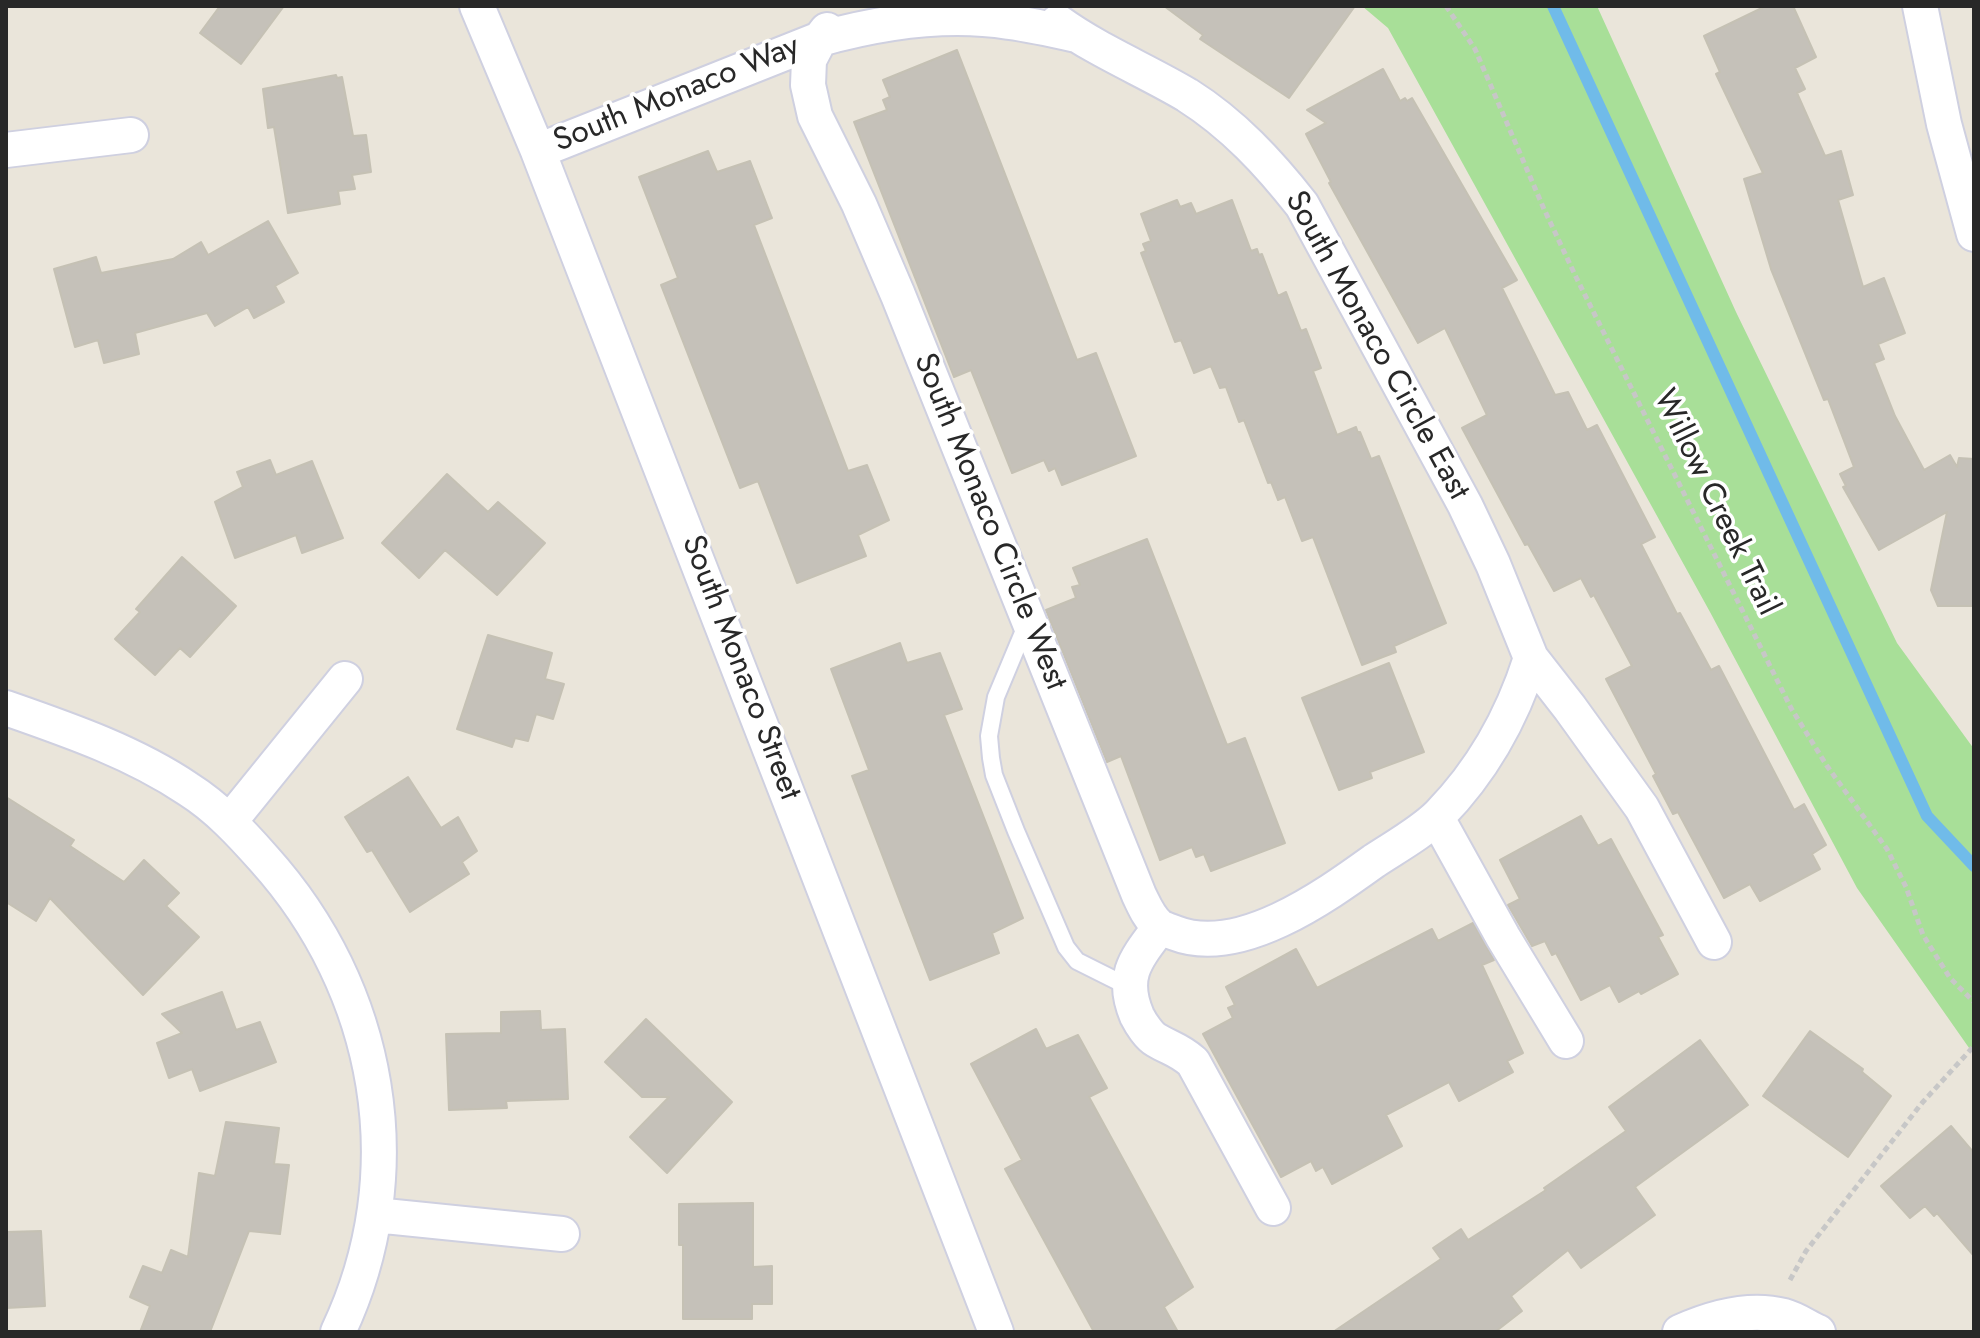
<!DOCTYPE html>
<style>
body{margin:0}
#map{position:relative;width:1980px;height:1338px;overflow:hidden;background:#eae5da;font-family:Jost,sans-serif}
canvas{display:block}
.frame{position:absolute;inset:0;border:8px solid #282828;pointer-events:none}
</style>
<div id="map">
<canvas width="1980" height="1338"></canvas>
<div class="frame"></div>
</div>
<script>
const ctx = document.querySelector('canvas').getContext('2d');
ctx.lineJoin = 'round';
function fillPath(path, color) { ctx.fillStyle = color; ctx.fill(path, 'evenodd'); }
function strokePath(path, color, width, dash) { ctx.strokeStyle = color; ctx.lineWidth = width; ctx.lineCap = dash ? 'butt' : 'round'; ctx.setLineDash(dash || []); ctx.stroke(path); }
function drawText(font, color, halo, rows, align = 'center') {
  ctx.font = font + ' Jost,sans-serif'; ctx.lineWidth = 7; ctx.setLineDash([]); ctx.textBaseline = 'middle'; ctx.strokeStyle = halo; ctx.fillStyle = color; for (const [text, x, y, turn = 0] of rows) {
    ctx.save(); ctx.translate(x, y); ctx.rotate((+turn || 0) * Math.PI / 180); ctx.textAlign = isNaN(turn) ? turn : align; if (halo) ctx.strokeText(text, 0, 0); ctx.fillText(text, 0, 0); ctx.restore();
  }
}
fillPath(new Path2D(`
 M1362 6H1597L1736 312 1897 643 1974 749V1055L1857 888 1710 612 1388 28Z`), '#a8df98');
strokePath(new Path2D(`
 M1553 6 1927 816 1974 866`), '#70bbe9', 12);
const building = new Path2D(`
 M220 6H284L241 64 200 33Z
 M1164 6H1355L1289 98 1200 39 1203 35Z
 M1766 6H1793L1816 57 1795 68 1805 89 1797 93 1825 156 1841 151 1853 195 1838 200 1863 287 1884 278 1905 333 1878 344 1884 359 1874 363 1895 416 1924 470 1950 455 1957 467 1959 458 1974 459V606H1938L1931 590 1947 512 1879 550 1843 487 1846 486 1840 474 1854 467 1828 399 1824 400 1771 269 1744 179 1763 173 1716 74 1720 72 1704 36Z
 M957 50 1077 360 1096 353 1136 456 1062 485 1055 468 1049 471 1044 460 1012 473 971 370 954 377 854 122 887 110 883 100 890 97 883 80Z
 M1383 69 1400 101 1405 98 1407 101 1412 98 1517 280 1502 288 1555 395 1568 392 1587 430 1597 425 1655 537 1641 544 1677 614 1680 613 1711 670 1719 666 1794 810 1804 804 1826 845 1812 854 1820 869 1760 901 1750 884 1724 898 1678 812 1673 814 1653 776 1656 774 1606 679 1632 666 1594 595 1591 597 1581 578 1554 591 1528 544 1525 545 1462 428 1487 415 1445 328 1418 343 1329 183 1331 182 1306 134 1326 123 1307 110Z
 M336 75 337 78 342 77 353 136 366 135 371 172 352 175 355 189 338 191 340 204 288 213 274 127 268 128 263 89Z
 M708 151 717 172 750 161 772 218 754 225 848 471 867 465 889 520 858 535 866 556 797 583 758 481 740 488 661 285 678 278 639 177Z
 M1177 200 1180 207 1191 203 1196 214 1232 200 1251 251 1257 249 1259 255 1262 254 1278 296 1286 292 1301 331 1306 329 1321 368 1313 371 1337 435 1356 427 1358 433 1360 432 1371 459 1379 456 1446 623 1394 646 1396 652 1362 665 1313 537 1302 541 1285 497 1278 500 1271 482 1268 483 1244 420 1239 422 1226 387 1220 388 1211 366 1194 373 1181 340 1175 342 1141 253 1146 251 1143 244 1151 241 1141 214Z
 M268 221 298 273 275 286 284 302 254 318 248 307 215 326 207 313 135 333 139 354 104 363 98 340 75 347 54 269 96 257 101 273 173 259 201 242 208 255Z
 M270 460 276 475 312 461 343 538 302 553 296 535 235 558 215 502 243 487 237 472Z
 M447 474 488 512 498 502 545 543 497 595 445 550 419 578 382 543Z
 M1147 539 1227 745 1245 738 1285 843 1211 871 1204 854 1196 857 1192 847 1160 860 1121 756 1107 762 1046 610 1076 598 1072 587 1080 585 1073 568Z
 M182 557 236 606 190 657 180 648 155 675 115 639 140 612 136 609Z
 M488 635 552 653 545 679 564 684 553 719 536 714 528 741 515 738 512 747 457 729Z
 M900 643 907 663 940 653 962 709 944 715 1023 918 992 933 999 953 930 980 852 776 869 770 831 669Z
 M1389 663 1424 752 1370 772 1372 778 1339 790 1302 698Z
 M408 777 441 828 458 817 477 851 462 862 469 874 410 912 372 850 367 852 345 817Z
 M6 797 74 840 70 846 124 882 144 860 179 893 166 906 199 937 143 995 50 898 36 921 6 902Z
 M1581 816 1598 846 1611 839 1663 935 1658 937 1678 974 1641 994 1639 991 1619 1002 1610 985 1581 1000 1556 953 1552 955 1545 941 1532 946 1508 905 1520 899 1500 860Z
 M1473 923 1494 960 1482 965 1523 1053 1507 1061 1513 1072 1459 1101 1449 1082 1386 1115 1402 1146 1332 1184 1323 1167 1316 1171 1311 1161 1281 1177 1203 1034 1233 1018 1228 1008 1235 1005 1226 987 1296 949 1317 988 1432 929 1438 941Z
 M222 992 236 1030 260 1022 276 1062 200 1091 192 1069 169 1078 157 1043 182 1033 162 1014Z
 M540 1011 541 1030 565 1029 568 1099 506 1101 507 1108 449 1110 446 1034 501 1033V1012Z
 M646 1019 732 1102 667 1173 630 1137 669 1097H642L605 1062Z
 M1036 1029 1046 1049 1078 1035 1107 1088 1089 1097 1193 1287 1164 1307 1178 1332H1094L1005 1169 1022 1160 971 1064Z
 M1810 1031 1863 1069 1862 1072 1891 1096 1848 1157 1763 1096Z
 M1700 1040 1748 1105 1635 1187 1655 1215 1581 1268 1568 1250 1511 1296 1522 1311 1495 1332H1333L1441 1259 1433 1248 1461 1229 1468 1240 1546 1190 1544 1188 1626 1131 1609 1107Z
 M226 1122 279 1128 274 1164 289 1165 280 1234 249 1231 210 1332H140L150 1306 130 1297 143 1266 162 1273 171 1250 188 1257 199 1173 215 1176Z
 M1951 1126 1974 1153V1256L1937 1213 1934 1216 1925 1206 1910 1218 1881 1186Z
 M753 1203V1267L772 1266V1304H752V1319H683V1245H679V1204Z
 M41 1231 45 1306 6 1308V1232Z`);
fillPath(building, '#c5c1b9');
strokePath(building, '#c5c1b4', 2);
const lane = new Path2D(`
 M1027 623 996 697 989 736 991 758 994 775 1016 831 1066 947 1077 961 1129 987`);
const street = new Path2D(`
 M477 6 538 151 996 1332
 M1920 6 1944 124 1974 234
 M1058 22C1098 51 1145 70 1187 95 1233 124 1269 163 1302 205L1465 505 1493 564 1531 658 1570 708 1642 808 1714 942
 M1076 35C1054 30 1032 25 1009 22 947 12 881 22 820 39L809 60 808 85 815 116 859 204 898 295 1139 895C1144 905 1149 918 1159 926 1163 929 1170 931 1175 933 1239 958 1324 897 1374 861 1395 847 1421 833 1439 815 1483 770 1512 718 1531 658
 M6 150 131 135
 M538 151 820 39 827 30
 M6 708C69 730 133 752 188 789 218 808 241 833 264 859 381 989 414 1172 338 1332
 M1437 818 1503 937 1566 1041
 M230 821 345 679
 M1160 927C1136 959 1120 976 1137 1016 1141 1024 1149 1036 1156 1040 1171 1049 1178 1049 1193 1062L1273 1208
 M375 1215 562 1234
 M1680 1332C1711 1318 1749 1307 1784 1316 1795 1319 1807 1327 1818 1332`);
strokePath(lane, '#cfd0e0', 20);
strokePath(street, '#cfd0e0', 38);
strokePath(new Path2D(`
 M1446 6 1475 49 1544 209 1576 277 1791 708 1827 766 1887 849 1906 887 1923 935 1950 978 1974 1002
 M1790 1280 1806 1251 1922 1103 1974 1046`), '#c7c7c7', 5, [6, 4]);
strokePath(lane, '#fff', 16);
strokePath(street, '#fff', 34);
drawText('32px', '#282828', '#fff', [
 ["South Monaco Way",677,95,-22],
 ["South Monaco Circle East",1376,346,61],
 ["Willow Creek Trail",1715,503,64],
 ["South Monaco Circle West",989,522,68],
 ["South Monaco Street",740,668,69]
]);
</script>
